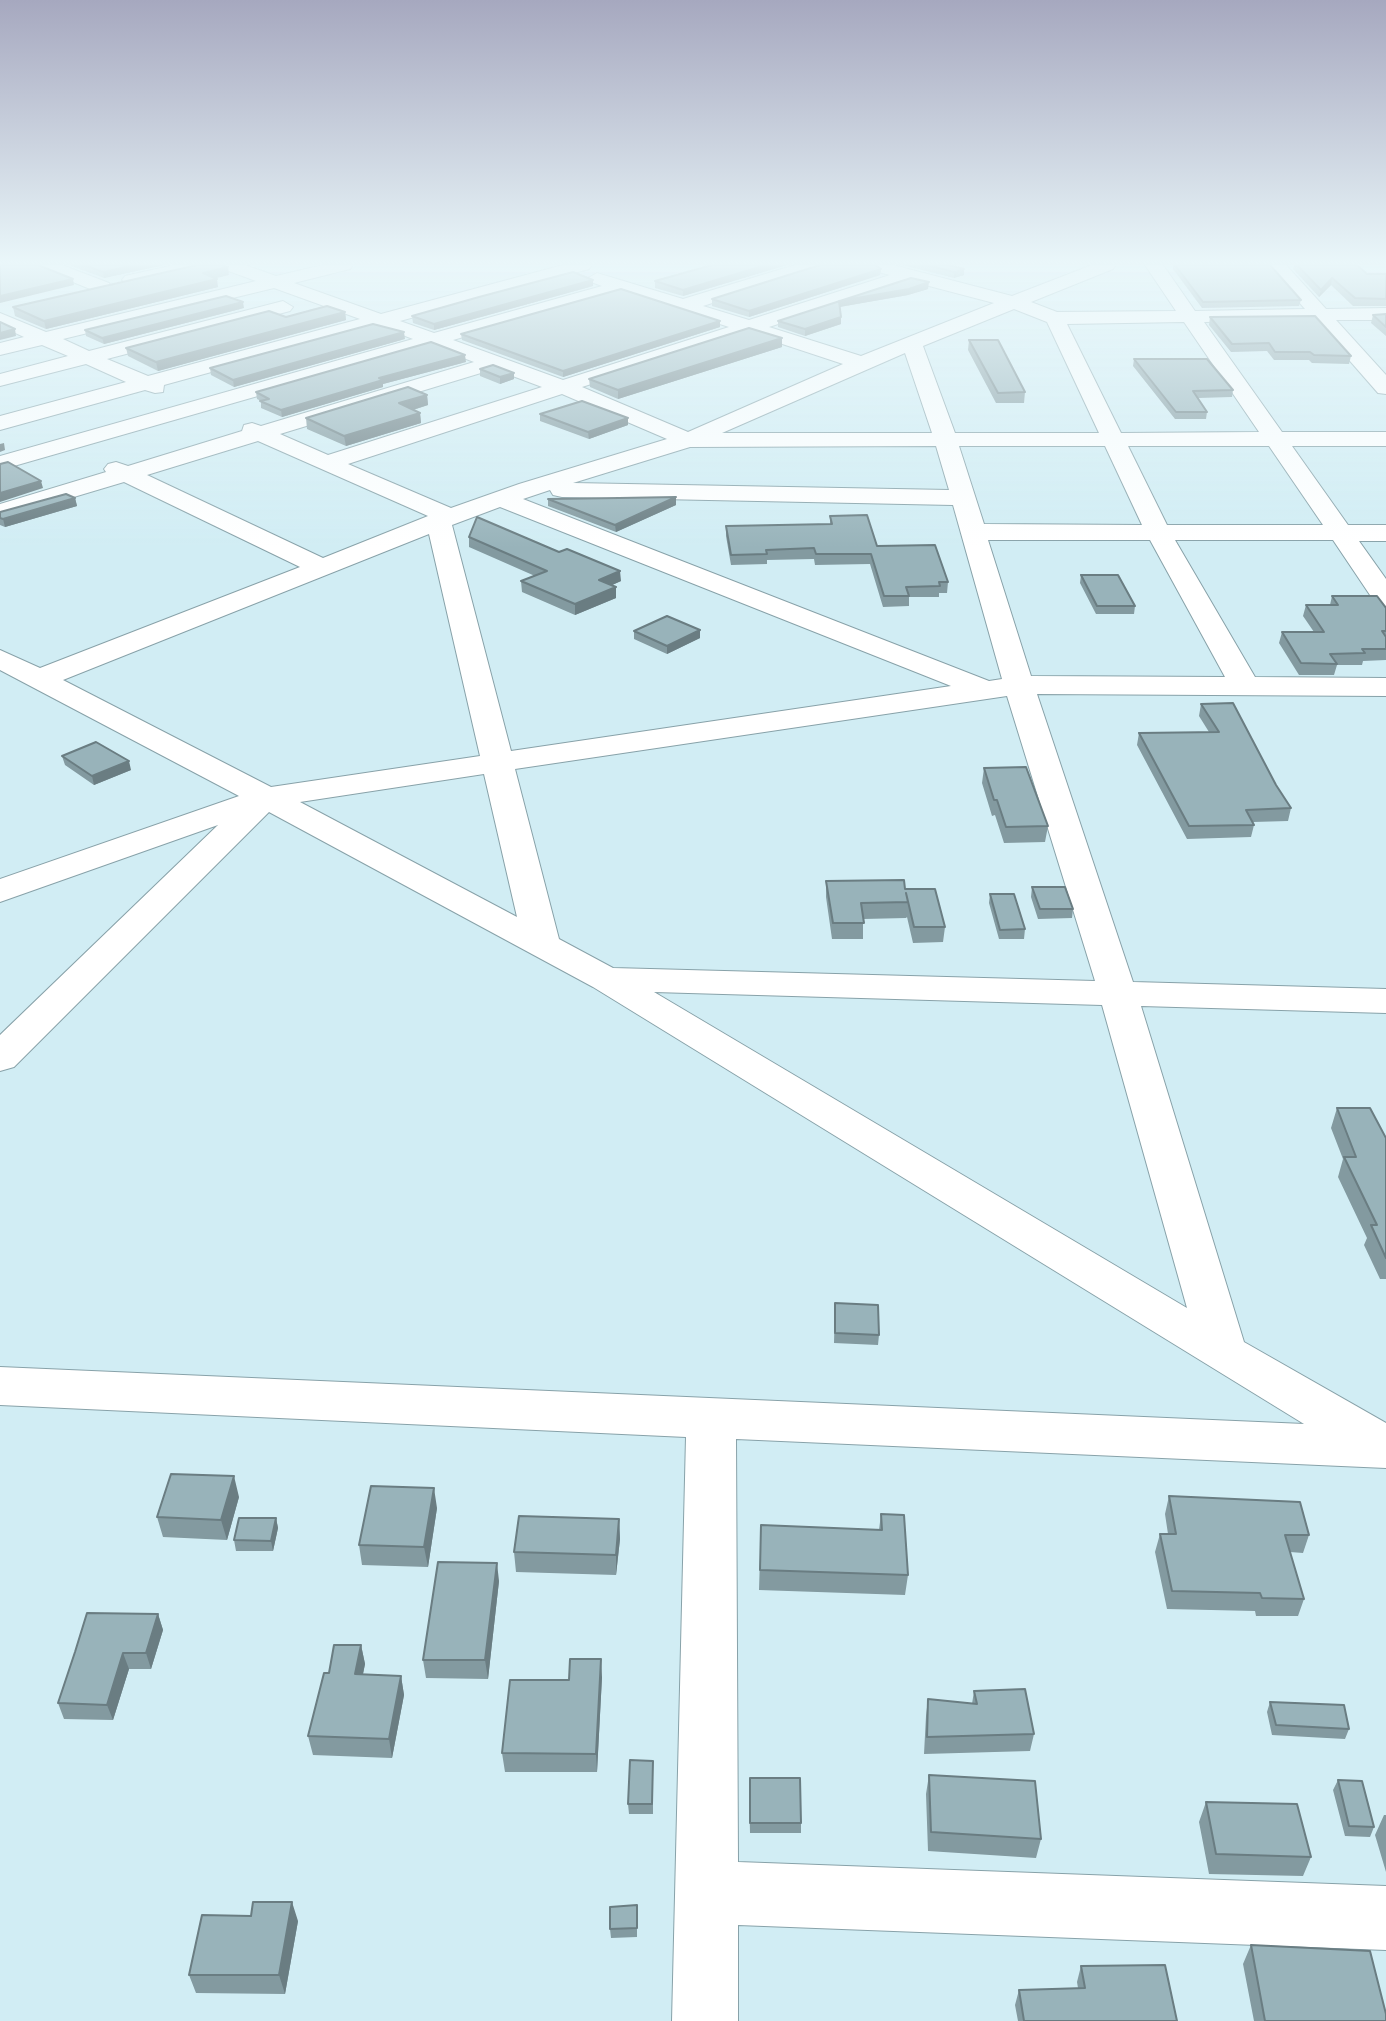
<!DOCTYPE html>
<style>
body{margin:0}
canvas{display:block;background:#d1edf4}
</style>
<canvas width="1386" height="2021"></canvas>
<script>
const ctx = document.querySelector('canvas').getContext('2d');
ctx.lineJoin = 'round';
function strokePath(path, color, width, dash) { ctx.strokeStyle = color; ctx.lineWidth = width; ctx.lineCap = dash ? 'butt' : 'round'; ctx.setLineDash(dash || []); ctx.stroke(path); }
function fillPath(path, color) { ctx.fillStyle = color; ctx.fill(path, 'evenodd'); }
const minor = new Path2D(`
 M38 265H62L109 283 111 287 109 291H95L41 269Z
 M174 265H206L203 269 131 285 122 280 125 276Z
 M220 265H245L276 276 323 265H353L350 269 294 283 381 314 563 265H592L589 269 400 321 434 333 602 286 591 282 588 278 597 273 683 299 795 265H822L819 269 703 306 749 320 890 275 878 272 875 268 877 265H893L1012 296 1092 265H1116L1113 269 1031 302 1057 312 1176 311 1145 265H1163L1195 311 1305 309 1267 265H1286L1326 309 1386 308V320H1336L1386 375V394L1378 393 1315 321 1204 322 1282 432H1386V446H1292L1348 525H1386V541H1359L1386 579V606L1376 604 1333 540H1175L1255 677 1386 678V696L1037 694 1133 982 1386 989V1013L1141 1006 1244 1342 1386 1423V1468L736 1439 738 1862 1386 1886V1950L738 1925V2021H672L686 1437 0 1405V1367L1304 1424 593 987 269 812 14 1067 0 1071V1035L218 825 0 902V879L239 796 0 670V650L40 668 300 567 124 482 0 519V504L106 472 104 469 108 464 116 462 128 466 242 431 244 425 252 423 261 426 474 362 432 346 0 470V456L413 339 379 326 164 385 163 392 155 393 145 390 0 430V416L126 382 86 364 0 386V374L68 356 42 345 0 355V343L24 337 0 326V313L46 332 256 281 223 269ZM910 281 994 303 861 356 769 327ZM274 288 360 319 148 376 107 359 290 311 293 307 283 301 89 351 63 339ZM621 292 729 327 563 380 453 340ZM1014 309 1047 322 1099 433H955L923 346ZM1184 322 1259 432 1121 433 1067 324ZM749 333 843 364 688 432 582 387ZM905 353 932 433H722ZM494 369 542 387 328 455 280 434ZM562 394 667 439 519 484 451 508 348 464ZM258 441 428 516 323 558 147 475ZM936 446 949 490 573 483 690 447ZM959 446H1105L1142 525 984 524ZM1128 446H1269L1323 525H1167ZM550 490 553 495 562 497 953 505 1002 679 989 681 523 499ZM500 507 951 686 511 751 452 525ZM429 534 480 756 271 787 63 680ZM988 540H1150L1225 677 1031 676ZM1007 696 1095 981 613 968 559 939 515 769ZM484 774 517 917 300 802ZM654 992 1102 1005 1187 1308Z`);
strokePath(minor, '#88a2a9', 2);
fillPath(minor, '#fff');
fillPath(new Path2D(`
 M69 265H164L104 278Z
 M705 265H787L683 296 655 288V281L709 266Z
 M902 265H949L964 275 954 278Z
 M1173 265H1270L1301 300 1299 306 1202 308 1173 269Z
 M1294 265H1357L1367 274H1386V306H1353L1331 285 1319 297 1293 269Z
 M881 269 880 275 749 317 712 306V299Z
 M229 275 215 278 218 287 46 329 15 316 13 307Z
 M911 278 928 289 908 295 840 307 841 324 805 336 778 327V321Z
 M593 286 434 330 413 323 412 316Z
 M244 308 104 344 86 336 85 330Z
 M345 312 346 320 158 371 128 356 126 348 286 317Z
 M1386 314V336L1371 323 1373 315Z
 M1210 317 1351 356 1349 364 1312 363 1309 360H1274L1267 351 1231 352 1209 325Z
 M720 327 563 377 462 340 461 334Z
 M782 338V347L618 399 590 387 589 379Z
 M405 339 234 387 211 375 210 368Z
 M969 340 1025 392 1024 403H996L968 350Z
 M1134 359 1233 390 1232 397 1198 398 1207 412 1206 419H1175L1133 366Z
 M466 362 383 384V387L282 417 261 408V401L257 399 256 392Z
 M480 369 514 379 500 384 480 376Z
 M427 395 428 405 413 410 420 413 421 423 346 446 307 429 306 418Z
 M540 414 628 425 589 439 540 421Z
 M75 498 77 506 5 527 0 525V512Z
 M548 499 676 505 616 532 548 506Z
 M830 516 877 546 948 582 947 593H939V597H909V606L883 607 870 564 815 565 814 559 767 560V564L731 565 726 536V526L830 524Z
 M469 537 621 581 612 585 616 598 575 615 522 592 521 581 535 576 469 547Z
 M1081 575 1135 606 1134 614H1096L1080 583Z
 M1332 596 1386 608V660L1363 661 1362 665H1337L1334 675H1299L1279 643 1282 632H1314L1303 616 1306 605H1330Z
 M700 630V638L667 654 634 639V631Z
 M1201 704 1276 785 1291 808 1288 821 1253 822 1254 825 1251 837 1187 839 1137 745 1139 733 1209 732 1199 716Z
 M62 756 131 770 94 785 65 765Z
 M984 768 1048 826 1045 842 1004 843 995 815 992 816 982 783Z
 M826 881 905 889 945 927 943 942 913 943 907 917 906 918 863 919V939H832L826 897Z
 M1032 887 1073 909 1072 918 1038 919 1031 897Z
 M990 894 1025 929 1024 939H999L989 903Z
 M1337 1108 1386 1138V1279H1380L1364 1245 1367 1238 1338 1177 1343 1159 1331 1128Z
 M835 1303 879 1335 878 1345 834 1343Z
 M1169 1496 1309 1535 1303 1553 1290 1552 1304 1599 1298 1616H1256L1255 1611 1167 1609 1155 1552 1160 1534H1168L1165 1514Z
 M239 1497 227 1540 163 1537 157 1517Z
 M437 1508 428 1567 362 1565 359 1545Z
 M881 1514 908 1575 905 1595 759 1590 761 1525 879 1530Z
 M276 1518 278 1528 273 1551H236L234 1540Z
 M619 1519 620 1539 616 1575 516 1572 514 1552Z
 M499 1581 488 1679 426 1678 423 1660Z
 M158 1614 163 1630 151 1669H129L113 1720 64 1719 58 1703Z
 M361 1645 365 1664 363 1674 401 1676 404 1695 392 1758 313 1755 308 1736 329 1673Z
 M602 1677 597 1772H505L502 1753 569 1680Z
 M974 1691 1034 1734 1030 1751 924 1754 926 1716 928 1699 972 1704Z
 M1270 1702 1349 1729 1345 1739 1272 1735 1267 1712Z
 M653 1761V1814H629L628 1804Z
 M929 1775 1041 1839 1036 1858 928 1851 926 1794Z
 M1338 1780 1374 1827 1370 1837 1345 1836 1333 1790Z
 M749 1788 801 1823V1833H750Z
 M1206 1802 1311 1857 1303 1876 1209 1874 1199 1822Z
 M1384 1815H1386V1872L1375 1835Z
 M637 1905V1937L611 1938 610 1929Z
 M298 1921 285 1994 196 1993 189 1975Z
 M1251 1945 1386 2021H1254L1243 1964Z
 M1081 1966 1177 2021H1018L1015 2005 1019 1990 1078 1988 1077 1982Z`), '#839aa0');
fillPath(new Path2D(`
 M135 265H164L104 278 103 272Z
 M766 265H787L683 296V290Z
 M228 267 229 275 204 281 203 273Z
 M881 269 880 275 749 317V311Z
 M964 269V275L954 278V272Z
 M1332 278 1331 285 1319 297 1321 290Z
 M73 279 74 285 0 303V296Z
 M217 279 218 287 46 329 44 321Z
 M593 280V286L434 330V324Z
 M929 282 928 289 908 295 839 307V301Z
 M243 302 244 308 104 344 102 338Z
 M345 312 346 320 158 371 156 362Z
 M841 317V324L805 336V329Z
 M720 321V327L563 377V371Z
 M15 329 16 336 0 340V333Z
 M404 332 405 339 234 387 233 380Z
 M782 338V347L618 399V390Z
 M465 355 466 362 383 384V387L282 417 281 410 379 378Z
 M514 373V379L500 384V377Z
 M427 395 428 405 400 414 399 403Z
 M420 413 421 423 346 446 344 436Z
 M628 418V425L589 439 588 432Z
 M4 443 5 450 0 452V444Z
 M41 481 43 488 0 502V493Z
 M676 497V505L616 532 615 525Z
 M75 498 77 506 5 527 3 519Z
 M620 571 621 581 599 591V580Z
 M616 587V598L575 615V604Z
 M700 630V638L667 654V646Z
 M129 761 131 770 94 785 92 776Z
 M234 1476 239 1497 227 1540 221 1520Z
 M434 1488 437 1508 428 1567 424 1547Z
 M276 1518 278 1528 273 1551 271 1541Z
 M619 1519 620 1539 616 1575V1555Z
 M497 1563 499 1581 488 1679 485 1660Z
 M158 1614 163 1630 151 1669 146 1653Z
 M361 1645 365 1664 359 1693 355 1674Z
 M123 1653 129 1669 113 1720 107 1705Z
 M601 1659 602 1677 597 1772 596 1754Z
 M401 1676 404 1695 392 1758 389 1739Z
 M292 1902 298 1921 285 1994 279 1975Z`), '#6a7d82');
const building = new Path2D(`
 M0 265H38L73 279 0 296Z
 M84 265H135L103 272Z
 M197 265H222L228 267 203 273 217 279 44 321 13 307Z
 M712 265H766L683 290 655 281Z
 M820 265H876L881 269 749 311 712 299Z
 M927 265H949L964 269 954 272Z
 M1175 265H1270L1301 300 1203 302Z
 M1297 265H1357L1367 274H1386V299L1355 298 1332 278 1321 290Z
 M573 272 593 280 434 324 412 316 479 297Z
 M911 278 929 282 909 289 839 301 841 317 805 329 778 321Z
 M621 289 720 321 563 371 461 334Z
 M226 296 243 302 102 338 85 330Z
 M327 306 345 312 156 362 126 348 269 311 286 317Z
 M1386 314V327L1373 315Z
 M1315 316 1351 356 1314 355 1310 352H1275L1269 343 1232 344 1210 317Z
 M0 322 15 329 0 333Z
 M373 324 404 332 233 380 210 368Z
 M749 328 782 338 618 390 589 379Z
 M969 340H998L1025 392 998 393Z
 M431 342 465 355 379 378 383 380 281 410 260 401 269 399 256 392Z
 M1134 359H1207L1233 390 1193 391 1207 412H1176Z
 M493 365 514 373 500 377 480 369Z
 M408 387 427 395 399 403 420 413 344 436 306 418Z
 M582 401 628 418 588 432 540 414Z
 M8 462 41 481 0 493V464Z
 M66 494 75 498 3 519 0 518V512Z
 M676 497 615 525 548 499 619 498Z
 M867 515 877 546 935 545 948 582H939L940 586 906 587 909 596H884L871 554H816L814 548 766 550 767 554 731 555 726 526 832 524 830 516Z
 M477 517 559 552 567 549 620 571 599 580 616 587 575 604 521 581 547 571 469 537Z
 M1081 575H1118L1135 606H1097Z
 M1332 596H1377L1386 608V631H1382L1386 637V649H1362L1365 653 1330 654 1337 664 1301 663 1282 632H1324L1306 605H1338Z
 M667 616 700 630 667 646 634 631Z
 M1233 703 1276 785 1291 808 1246 810 1254 825 1189 826 1139 733 1219 732 1201 704Z
 M96 742 129 761 92 776 62 756Z
 M1026 767 1048 826 1006 827 997 800H994L984 768Z
 M904 880 905 889H935L945 927H914L906 893 908 902 861 903 864 923H833L826 881Z
 M1032 887H1065L1073 909H1040Z
 M990 894H1014L1025 929 1000 930Z
 M1337 1108H1370L1386 1138V1258L1371 1225H1377L1344 1157H1356Z
 M835 1303 878 1305 879 1335 835 1333Z
 M171 1474 234 1476 221 1520 157 1517Z
 M371 1486 434 1488 424 1547 359 1545Z
 M1169 1496 1300 1502 1309 1535H1285L1304 1599 1262 1598 1260 1593 1172 1591 1160 1534H1176Z
 M881 1514 904 1515 908 1575 760 1570 761 1525 882 1530Z
 M519 1516 619 1519 616 1555 514 1552Z
 M239 1518H276L271 1541 234 1540Z
 M438 1562 497 1563 485 1660H423Z
 M87 1613 158 1614 146 1653H123L107 1705 58 1703 75 1652Z
 M334 1645H361L355 1674 401 1676 389 1739 308 1736 324 1673H329Z
 M570 1659H601L596 1754 502 1753 510 1680H569Z
 M1025 1689 1034 1734 927 1737 928 1699 977 1704 974 1691Z
 M1270 1702 1344 1705 1349 1729 1276 1725Z
 M630 1760 653 1761 652 1804H628Z
 M929 1775 1035 1781 1041 1839 931 1832Z
 M750 1778H800L801 1823H750Z
 M1338 1780 1362 1781 1374 1827 1349 1826Z
 M1206 1802 1297 1804 1311 1857 1216 1854Z
 M253 1902H292L279 1975H189L202 1915 251 1916Z
 M637 1905V1928L610 1929V1907Z
 M1251 1945 1370 1951 1386 2014V2021H1265Z
 M1165 1965 1177 2021H1024L1019 1990 1085 1988 1081 1966Z`);
fillPath(building, '#98b3ba');
strokePath(building, '#6a7d82', 2);
const sky = ctx.createLinearGradient(0, 0, 0, 548);
sky.addColorStop(0, '#a6a8bf');
sky.addColorStop(0.48, '#eaf7fa');
sky.addColorStop(1, '#eaf7fa00');
ctx.fillStyle = sky;
ctx.fillRect(0, 0, 1386, 548);
</script>
